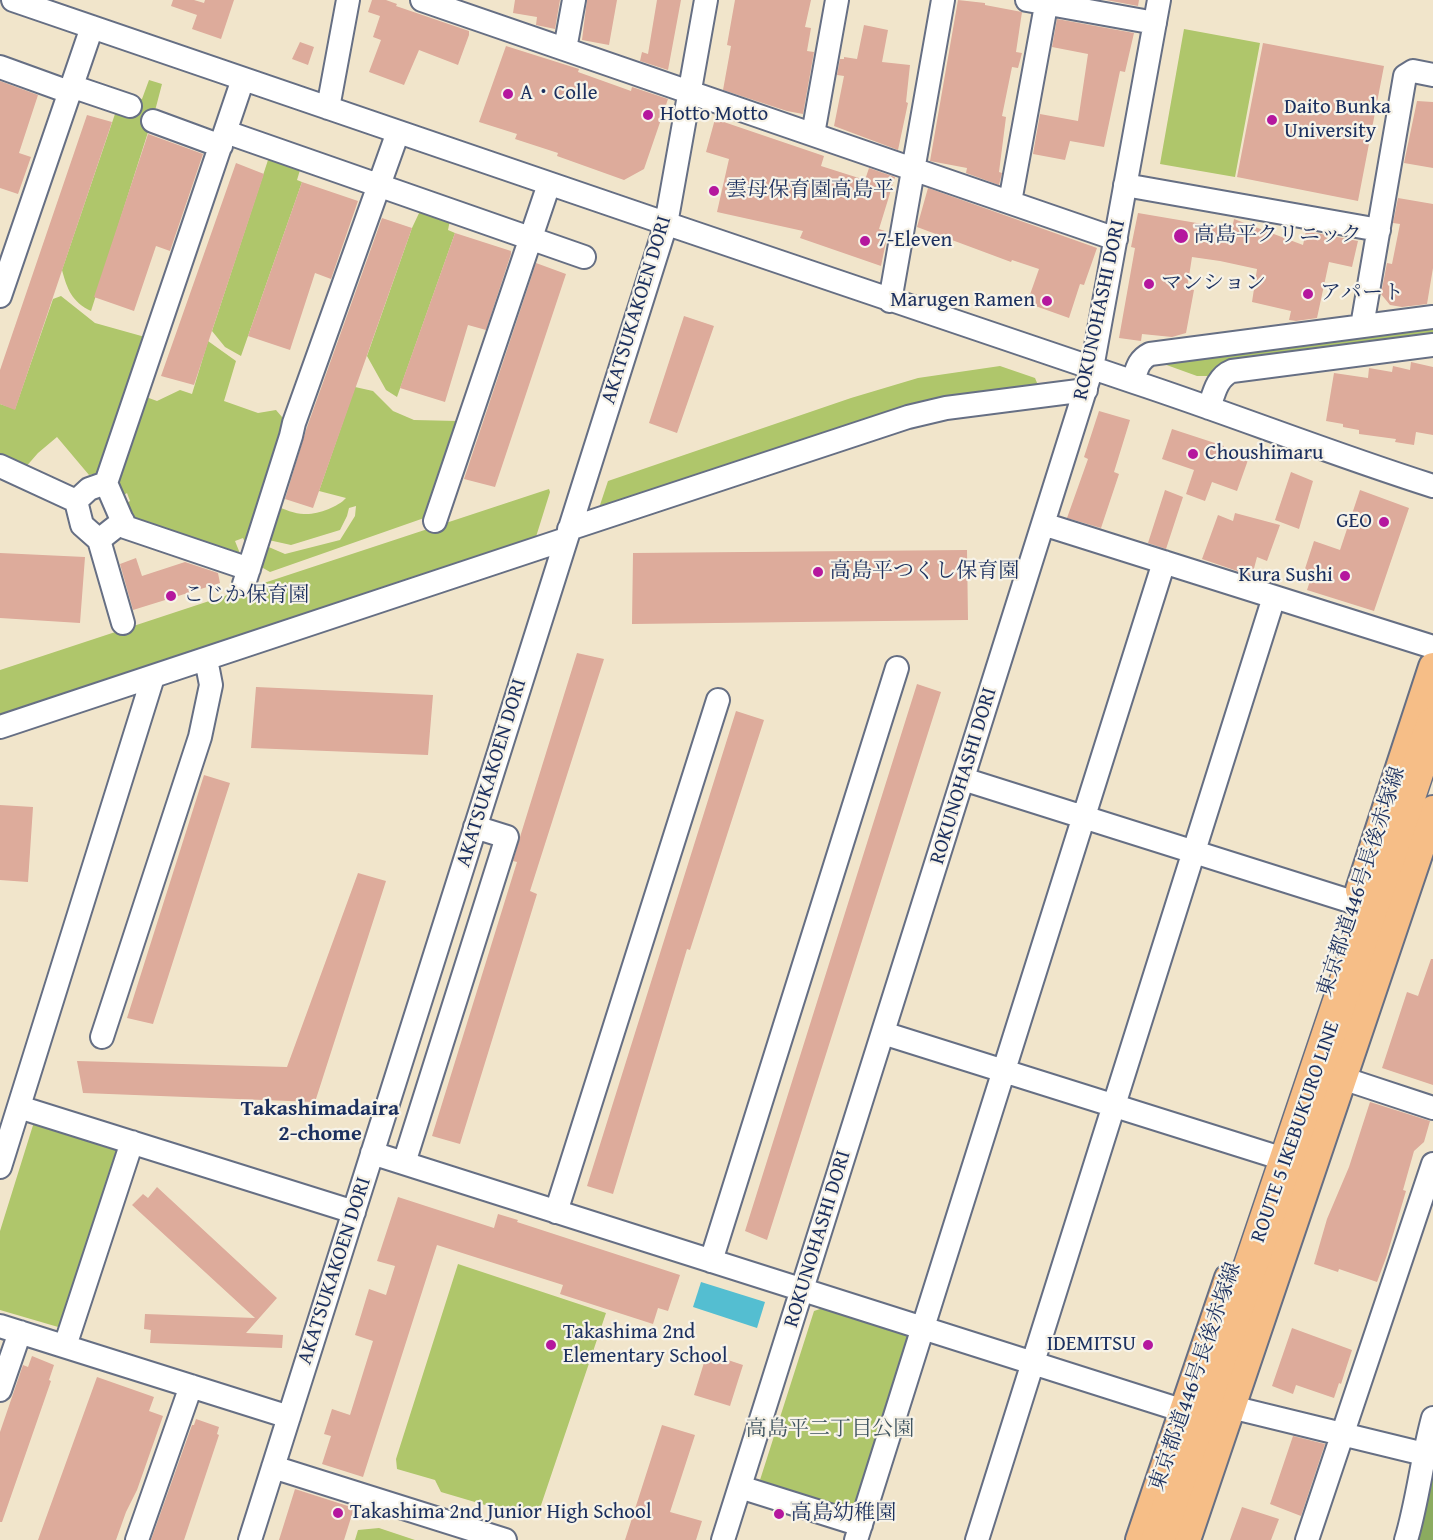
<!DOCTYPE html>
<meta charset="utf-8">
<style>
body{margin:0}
canvas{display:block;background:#f1e5cb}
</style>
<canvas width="1433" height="1540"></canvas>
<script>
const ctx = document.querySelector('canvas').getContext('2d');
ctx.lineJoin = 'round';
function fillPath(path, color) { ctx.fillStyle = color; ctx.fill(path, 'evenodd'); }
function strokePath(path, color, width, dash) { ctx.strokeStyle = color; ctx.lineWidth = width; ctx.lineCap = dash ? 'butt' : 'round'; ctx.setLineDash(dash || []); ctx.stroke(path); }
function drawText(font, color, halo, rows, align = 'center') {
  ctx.font = font + ' "Gentium Book Plus","Noto Serif JP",serif'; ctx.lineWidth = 4.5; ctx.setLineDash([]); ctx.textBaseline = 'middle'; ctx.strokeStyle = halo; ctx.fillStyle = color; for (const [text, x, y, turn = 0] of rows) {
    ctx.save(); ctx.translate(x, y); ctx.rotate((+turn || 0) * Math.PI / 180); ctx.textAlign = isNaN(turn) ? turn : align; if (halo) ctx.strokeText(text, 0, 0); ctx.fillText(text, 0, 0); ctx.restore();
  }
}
fillPath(new Path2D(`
 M1184 29 1260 43 1235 177 1160 164Z
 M149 80 162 84 156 107 91 311C72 302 67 289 62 270L116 111 137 98 142 99Z
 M268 160 300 170 297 180 302 182 241 356 225 347 212 331Z
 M420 211 450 220 448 230 455 233 397 397 386 390 367 356 412 228Z
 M61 296 95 323 145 337 104 472 89 475 57 437 38 453 24 469 0 459V404L15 409 53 299Z
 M1433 322V340L1218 367 1210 376H1197L1161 363Z
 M208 341 236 361 224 401 258 413 276 410 288 424 249 552 243 538 235 541 243 561 127 517 121 506 130 501 127 493 118 499 117 488 146 397 157 401 180 390 192 394Z
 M1000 366 1035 378 1040 390 599 508 608 481 851 398 918 378Z
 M355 387 373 391 393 411 414 420 458 421 427 517 270 572 263 568 258 562 264 545 285 554 340 540 355 516 356 506 349 508 347 516 340 530 291 545 264 539 275 506C284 509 295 514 304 514 317 515 338 507 346 498L319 491Z
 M549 489 550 492 535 540 0 719V670Z
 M34 1122 117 1148 121 1156 65 1329 0 1310V1231Z
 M458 1264 606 1313 536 1520 441 1492 435 1480 397 1469 396 1459Z
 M823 1308 907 1334 911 1344 858 1510 849 1515 764 1489 760 1480 814 1311Z
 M379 1528 415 1540H355L358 1530Z`), '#afc66b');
fillPath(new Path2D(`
 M1433 1439V1540H1406Z`), '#8bab5f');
fillPath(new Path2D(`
 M701 1282 765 1302 757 1328 693 1307Z`), '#54bed1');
fillPath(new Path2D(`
 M173 0H194L204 3 205 0H234L221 39 192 29 197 15 171 6Z
 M372 0H386L397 4 396 6 469 31V35L458 65 419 50 404 85 369 72 381 40 373 37 380 16 368 12Z
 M515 0H560L555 29 536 25 537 17 513 13Z
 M587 0H617L609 45 582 40Z
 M657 0H681L668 70 640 61 642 52 648 54Z
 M735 0H811L805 27 811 28 807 51 814 52 803 114 787 111 723 90 731 46 727 45Z
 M958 0 985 3V5L1022 12 1016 52 1022 53 1018 68 1012 67 1002 116 1006 117 999 172 1002 173 999 185 966 173 967 168 930 161Z
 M1106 0H1139L1138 6Z
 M1057 19 1134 33 1125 72 1120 71 1104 147 1070 141 1065 160 1033 154 1040 114 1078 121 1088 54 1052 47Z
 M864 25 888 30 882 62 910 65 906 102 908 103 898 150 834 126 844 76 837 75 840 59H844V57L857 59Z
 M300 42 314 47 308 65 292 59Z
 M1263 43 1384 66 1358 201 1237 177Z
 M506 46 579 69 578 72 631 91 632 87 668 99 644 169 624 180 557 156 558 153 515 139 517 134 479 122Z
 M0 81 38 95 19 153 31 157 18 194 0 188Z
 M1417 101 1433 102V168L1404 163Z
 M87 115 112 122 15 410 0 404V370Z
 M715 119 824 156 821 166 865 180 869 168 895 177 879 229 888 232 881 266 800 238 803 231 717 212 729 159 706 152Z
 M148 134 203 154 170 251 156 246 134 311 94 297Z
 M236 163 264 174 194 385 161 376Z
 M302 182 358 201 331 279 315 273 290 350 248 336Z
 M928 188 1097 248 1084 285 1080 284 1069 318 1027 303 1039 269 1012 260 1011 262 917 227Z
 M1398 198 1433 204V268L1427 304 1402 307 1390 305 1381 294 1387 263 1392 264 1400 224 1393 223Z
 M1138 213 1232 229 1234 219 1303 245 1306 231 1358 241 1352 267 1329 262 1317 318 1296 321 1289 320 1291 311 1252 302 1257 269 1220 261 1192 257 1187 289 1194 290 1186 333 1172 337 1142 334 1141 341 1119 338 1135 248 1131 247Z
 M382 218 412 228 313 508 285 499 306 430Z
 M455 233 511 251V254L486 330 468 325 445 402 400 388Z
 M536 263 566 274 495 487 464 479Z
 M684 316 714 326 677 433 649 423Z
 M1411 362 1433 367V435L1416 432 1414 445 1395 442 1396 439 1359 434V430L1343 427V424L1326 421 1334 373 1368 378 1369 368 1392 372 1393 366 1410 370Z
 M1099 411 1130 420 1114 472 1119 474 1101 528 1067 518 1088 459 1084 457Z
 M1172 429 1224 446 1223 451 1248 460 1237 491 1212 482 1205 501 1186 494 1194 470 1162 459Z
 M1291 472 1313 481 1299 529 1275 520Z
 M1165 490 1183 497 1166 549 1148 543Z
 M1360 490 1409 508 1374 611 1307 590 1310 581 1302 578 1314 541 1340 550Z
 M1235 513 1280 525 1267 561 1257 557 1252 576 1202 559 1218 515 1233 521Z
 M967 550 968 620 632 624 633 553Z
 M0 553 85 557 80 623 0 618Z
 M136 558 142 576 185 562 218 573 220 583 133 610 120 564Z
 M577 653 604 659 530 891 537 894 460 1144 432 1136 517 862 513 861 520 837Z
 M917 684 941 692 767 1240 745 1231Z
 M256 687 433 695 428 755 251 748Z
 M736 711 764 720 690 950 687 949 613 1194 587 1186Z
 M204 775 230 783 153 1024 127 1018Z
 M0 805 33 807 28 882 0 880Z
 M358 873 386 881 315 1102 83 1093 77 1061 287 1067Z
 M1431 959H1433V1085L1382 1068 1407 992 1418 996Z
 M1370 1102 1430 1121 1424 1142 1414 1151 1403 1190 1406 1191 1387 1255 1377 1282 1339 1269 1338 1272 1314 1264 1327 1219 1349 1167Z
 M157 1187 277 1298 246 1333 283 1335 282 1348 150 1343 151 1330 144 1329 145 1314 255 1318 132 1205 143 1194 148 1198Z
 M398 1197 494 1228 498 1214 518 1220 517 1222 680 1275 668 1311 658 1308 653 1324 560 1294 563 1285 437 1245 363 1477 322 1464 331 1436 324 1434 332 1409 350 1415 373 1341 355 1335 369 1289 386 1295 395 1266 377 1261Z
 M1292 1328 1352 1350 1341 1384 1339 1383 1334 1398 1296 1385 1293 1394 1272 1386Z
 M707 1353 743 1365 730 1406 694 1395Z
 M32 1356 54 1365 49 1380 51 1381 2 1522H0V1432L23 1365 28 1367Z
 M97 1377 154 1397 149 1411 163 1416 137 1490 126 1512 116 1540H38Z
 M196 1419 219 1427 217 1434 219 1435 184 1540H151L192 1425H194Z
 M662 1425 695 1435 670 1512 702 1521 696 1540H625Z
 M1293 1436 1325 1444 1301 1516 1270 1504Z
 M295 1489 354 1508 344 1540H279Z
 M1242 1507 1279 1519 1271 1540H1230Z`), '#ddab9b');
const minor = new Path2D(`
 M13 0C386 128 760 256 1134 382 1234 415 1332 454 1433 486
 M422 0 1116 239
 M1027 0 1155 23
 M565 49 574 0
 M0 67 69 92
 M243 79 106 483 125 527 249 569
 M71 86 130 106
 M328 108 348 0
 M153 121 221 146
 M226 132 584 257
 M813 134 837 0
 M1125 185 1379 230
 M1010 202 1047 0
 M0 296 92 27
 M890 301 943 0
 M1362 326 1405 76 1413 71 1433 75
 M1133 381C1137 369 1138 360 1150 354L1433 317
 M1209 408C1214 393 1217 377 1232 371L1433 345
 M0 466 76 501 89 489 106 483
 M76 501 82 525 99 540
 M123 521 99 540 123 623
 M435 521 549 184
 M1043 524 1433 647
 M569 529 908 417 946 408 1086 390
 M244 584 291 436 294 423 398 132
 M0 727 566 539
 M963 779 1356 903
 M883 1033 1271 1155
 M102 1037 200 737 211 685 206 659
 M1342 1078 1433 1108
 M19 1107 354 1212
 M372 1153 1184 1411
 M404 1163 507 837 475 827
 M0 1167 153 677
 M556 1212 718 700
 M711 1261 897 668
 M0 1326 289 1417
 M65 1346 132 1142
 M0 1390 20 1332
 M1231 1407 1424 1454
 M273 1467 505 1540
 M740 1487 861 1525
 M137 1540 191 1386
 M250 1540 666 224 706 0
 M723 1540 1092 368 1159 0
 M856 1540 1164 562
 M977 1540 1274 597
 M1307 1540 1433 1164
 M1406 1540C1418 1500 1422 1458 1433 1418`);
const major = new Path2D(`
 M1360 890 1433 667
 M1140 1540 1229 1278
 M1186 1540 1433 810`);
const highway = new Path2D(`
 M1158 1540 1433 724`);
strokePath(minor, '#666f84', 26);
strokePath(major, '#666f84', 32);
strokePath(highway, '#666f84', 36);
strokePath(minor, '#fff', 22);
strokePath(major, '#f6be87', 28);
strokePath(highway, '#f6be87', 33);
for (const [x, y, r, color] of [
 [508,94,6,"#b5179e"],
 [648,115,6,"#b5179e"],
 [1272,120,6,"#b5179e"],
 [714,191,6,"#b5179e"],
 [1181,236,8,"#b5179e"],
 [865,241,6,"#b5179e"],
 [1149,284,6,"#b5179e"],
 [1308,294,6,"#b5179e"],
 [1047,301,6,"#b5179e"],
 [1193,454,6,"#b5179e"],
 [1384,522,6,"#b5179e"],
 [818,572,6,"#b5179e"],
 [1345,576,6,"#b5179e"],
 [171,596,6,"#b5179e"],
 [551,1345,6,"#b5179e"],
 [1148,1345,6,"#b5179e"],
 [338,1513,6,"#b5179e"],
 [779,1514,6,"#b5179e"]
]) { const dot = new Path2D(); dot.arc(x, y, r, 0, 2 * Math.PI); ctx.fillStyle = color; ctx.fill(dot); strokePath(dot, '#f7f3e8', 2); }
drawText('21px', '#1b2f5e', '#f7f3e8', [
 ["A・Colle",520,94],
 ["Daito Bunka",1284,108],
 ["University",1284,132],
 ["Hotto Motto",660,115],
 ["雲母保育園高島平",726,191],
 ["高島平クリニック",1194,236],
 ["7-Eleven",877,241],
 ["マンション",1161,284],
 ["アパート",1320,294],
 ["Marugen Ramen",1035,301,"right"],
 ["Choushimaru",1205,454],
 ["GEO",1372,522,"right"],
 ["高島平つくし保育園",830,572],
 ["Kura Sushi",1333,576,"right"],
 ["こじか保育園",183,596],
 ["Takashima 2nd",563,1333],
 ["Elementary School",563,1357],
 ["IDEMITSU",1136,1345,"right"],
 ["Takashima 2nd Junior High School",350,1513],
 ["高島幼稚園",791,1514]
], 'left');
drawText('21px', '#1b2f5e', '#f7f3e8', [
 ["AKATSUKAKOEN DORI",637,310,-73],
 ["ROKUNOHASHI DORI",1100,310,-78],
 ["AKATSUKAKOEN DORI",492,773,-73],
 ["ROKUNOHASHI DORI",964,776,-73],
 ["東京都道446号長後赤塚線",1362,882,-72],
 ["ROUTE 5 IKEBUKURO LINE",1296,1132,-71],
 ["ROKUNOHASHI DORI",818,1239,-73],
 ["AKATSUKAKOEN DORI",335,1271,-72],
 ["東京都道446号長後赤塚線",1196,1377,-71]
]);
drawText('21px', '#405561', '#f7f3e8', [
 ["高島平二丁目公園",830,1430]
]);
drawText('bold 22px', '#1b2f5e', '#f7f3e8', [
 ["Takashimadaira",320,1109],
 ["2-chome",320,1134]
]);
</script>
